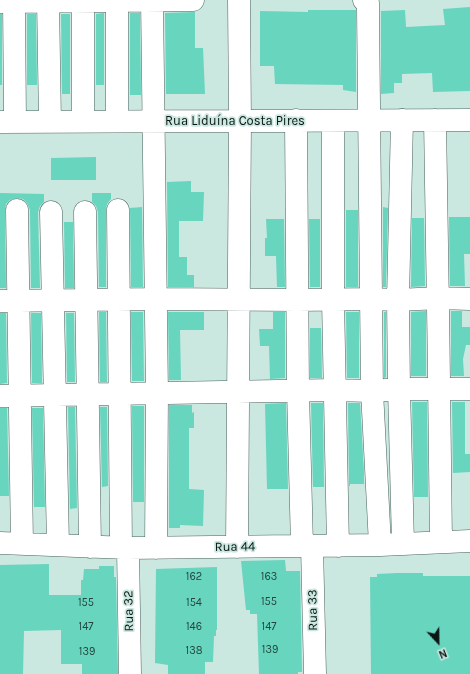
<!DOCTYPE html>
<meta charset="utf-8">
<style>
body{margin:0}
#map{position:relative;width:470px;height:674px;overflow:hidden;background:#cae7e0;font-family:Karla,sans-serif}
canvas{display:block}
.north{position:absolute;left:418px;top:622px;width:40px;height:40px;-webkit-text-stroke:3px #cae7e0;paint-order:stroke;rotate:158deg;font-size:11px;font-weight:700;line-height:16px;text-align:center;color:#0b1613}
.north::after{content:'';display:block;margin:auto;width:14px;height:18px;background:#0b1613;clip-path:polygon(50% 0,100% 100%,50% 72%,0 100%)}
</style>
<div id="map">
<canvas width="470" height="674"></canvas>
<div class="north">N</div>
</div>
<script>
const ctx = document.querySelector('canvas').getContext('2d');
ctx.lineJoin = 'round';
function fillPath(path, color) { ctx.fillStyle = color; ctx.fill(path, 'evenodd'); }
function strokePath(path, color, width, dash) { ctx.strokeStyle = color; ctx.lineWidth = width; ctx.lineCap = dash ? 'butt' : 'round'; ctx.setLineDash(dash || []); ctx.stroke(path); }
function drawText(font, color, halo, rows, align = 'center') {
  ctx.font = font + ' Karla,sans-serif'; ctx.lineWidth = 3.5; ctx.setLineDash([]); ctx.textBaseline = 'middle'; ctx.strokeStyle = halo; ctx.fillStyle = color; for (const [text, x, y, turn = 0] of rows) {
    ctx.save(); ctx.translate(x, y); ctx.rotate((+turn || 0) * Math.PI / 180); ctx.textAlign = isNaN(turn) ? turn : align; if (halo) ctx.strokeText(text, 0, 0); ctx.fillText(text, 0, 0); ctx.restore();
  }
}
fillPath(new Path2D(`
 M470 7V91L433 92 432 73 402 74V83H394V93L381 94V11L405 10 406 27 445 25 443 9Z
 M308 10H356V92L343 90V85L275 84 274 66H260V11L308 12Z
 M195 12V48H203L205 94H166L165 13Z
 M104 13V85H96V14Z
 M130 13H140L141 95H130Z
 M0 14H2V85H0Z
 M27 14H36L37 85H27Z
 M61 14H70V94H62Z
 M96 157V180H51V158Z
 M191 181V192H204L203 221H179V257H187V275H194V287H168L167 182Z
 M0 193 44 194V202L40 206 38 212 40 288H31L30 210 27 203 23 199 17 198 10 200 6 204 5 210 6 288H0Z
 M92 193H111V199L107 204 106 210V287H99L98 212 96 206 92 202Z
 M142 207 143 287H131L130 208Z
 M383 207 388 208 386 287H383Z
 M346 210H358V287H346Z
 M449 217H470V254H464L465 286H450Z
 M412 218H424L425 286 411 287Z
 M266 219H284L285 287H277L276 256H265V238H267Z
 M309 219H320V287H310Z
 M64 222H73L74 288H65Z
 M426 311V376H411V312Z
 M451 311H462V327H470V345H466L463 359 464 376H451Z
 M99 312H106L107 382H100Z
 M131 312H143L144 381H132Z
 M168 312H204V330H180L181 380H169Z
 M273 312H285V378L270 379 269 346H260L259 329H273Z
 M346 312H359V378H347Z
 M384 312H386V377L384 378Z
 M0 313H6L7 383 0 384Z
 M31 313H41L42 383H32Z
 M66 313H74L75 382H67Z
 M310 328H321L322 378H310Z
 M412 402H427L428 497H414Z
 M452 402H465V454H470V472L453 473Z
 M286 403 288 489H267L265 404Z
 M311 403H323L324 487H313Z
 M348 403H360L364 473V484H350V486H349Z
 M169 405H192V413L194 412V428H189V489L204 490 203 526 180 525V528H169Z
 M132 406H144V502H133Z
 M68 407H75L77 508 70 509Z
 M100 407H107L108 486 102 487Z
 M0 408H7L9 496H0Z
 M32 408H43L45 507H34Z
 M285 560 286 571H300L302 672H298V674H259L257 614H250V610H246L241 561Z
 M49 564V595H81V580H83L84 569H99V566H114V577H116L118 674H82V664H61V630L24 631 23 674H0V565Z
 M217 567V630H216V636H214L213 662H205V674H168V665L155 663 156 569Z
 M397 573H423V576H470V674H371L370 577H377V574Z`), '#68d5be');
const minor = new Path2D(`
 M14 0 15 122
 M48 0 50 122
 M117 0V121
 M152 0 157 393 156 548
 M364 0 368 3V9L372 391 380 545
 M0 2 193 0
 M296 120 298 391 302 546
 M402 120 398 300 399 389 403 544
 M435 120C438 261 439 401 441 542
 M83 121V0
 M333 121V300L338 546
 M0 122 470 120
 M17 210 22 544
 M118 210 121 548
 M51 212 58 545
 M85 212 90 547
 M0 301 155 299 298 300 371 299 398 300 439 298 470 299
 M0 396 334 390 372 391 399 389H470
 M0 543 128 548 380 545 470 541
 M312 546 315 674
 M237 547 240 121 239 0
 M128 548 130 674`);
strokePath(minor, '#49625c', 23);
strokePath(minor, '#fff', 22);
drawText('11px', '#22463e', null, [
 ["162",194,577],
 ["163",269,577],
 ["155",269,602],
 ["155",86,603],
 ["154",194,603],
 ["147",86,627],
 ["146",194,627],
 ["147",269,627],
 ["139",270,650],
 ["138",194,651],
 ["139",87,652]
]);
drawText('13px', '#0b1613', '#cae7e0', [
 ["Rua Liduína Costa Pires",235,121],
 ["Rua 44",235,547,-1],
 ["Rua 33",313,610,-91],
 ["Rua 32",129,611,-91]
]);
</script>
